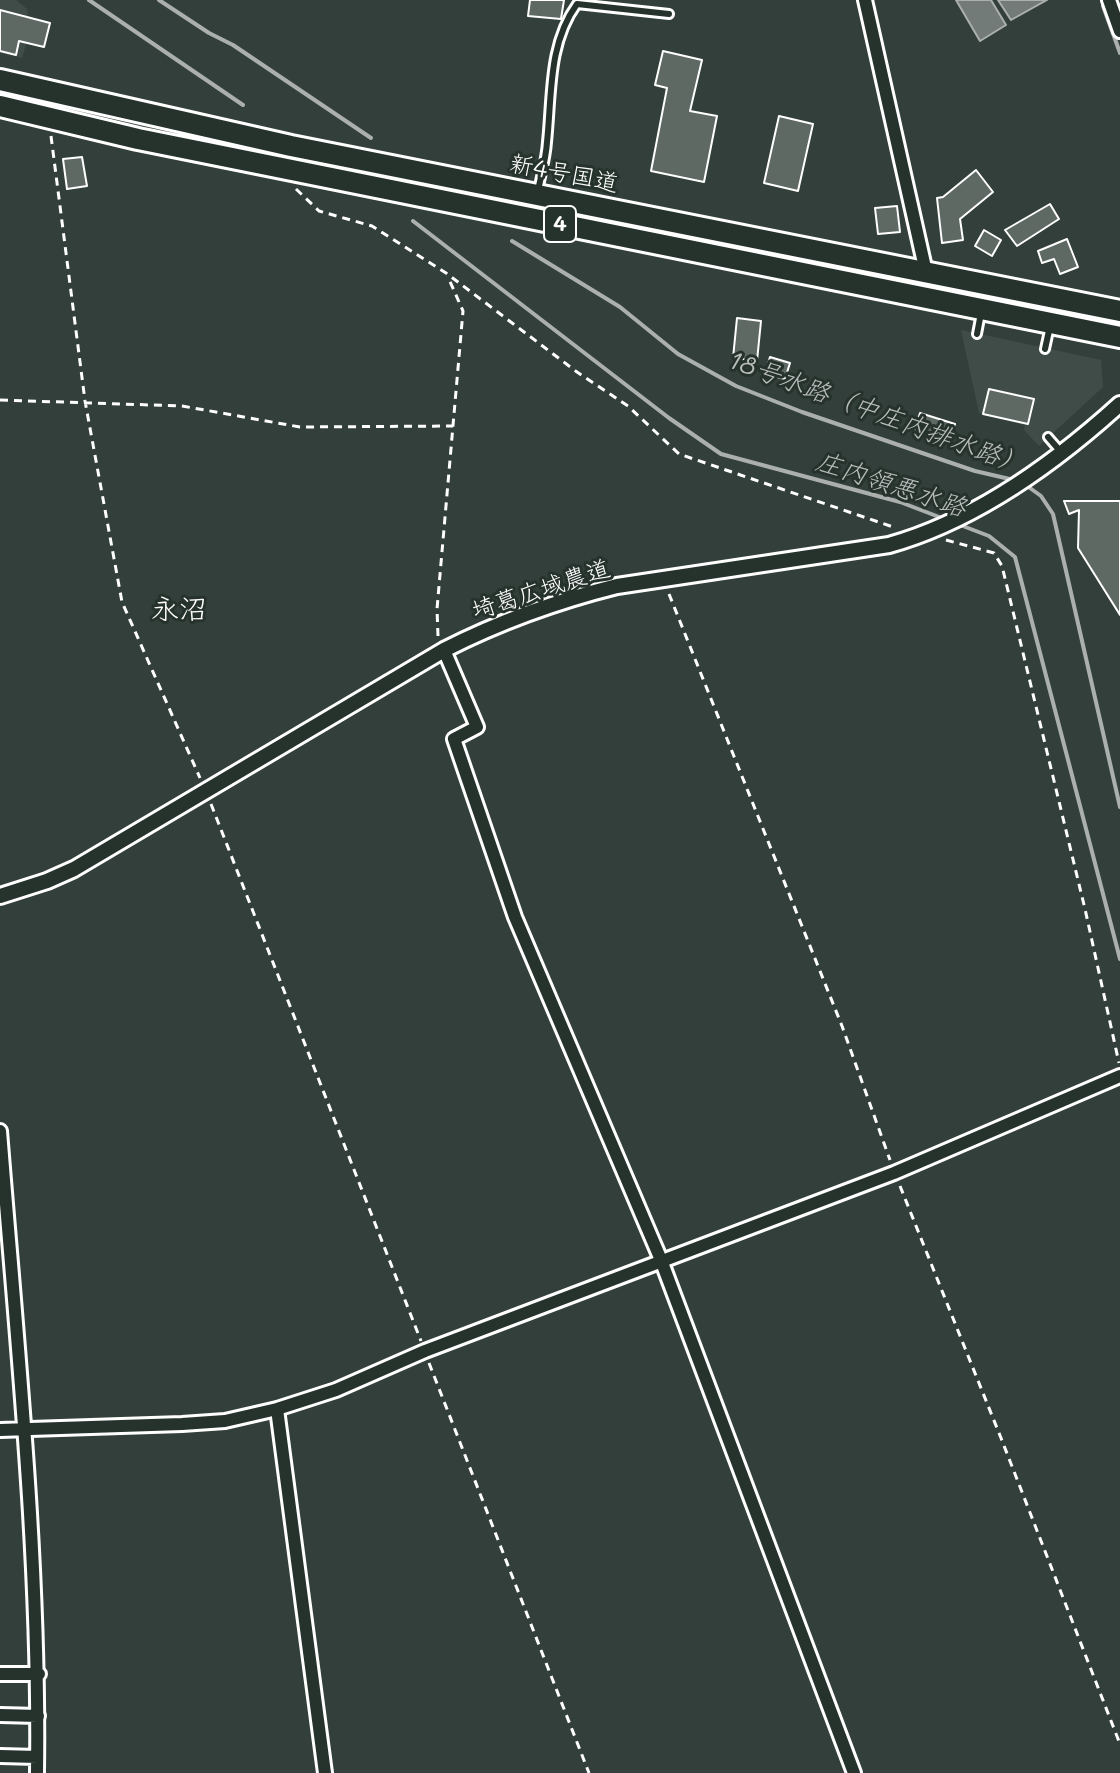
<!DOCTYPE html>
<meta charset="utf-8">
<style>
body{margin:0}
canvas{display:block;background:#333f3a}
</style>
<canvas width="1120" height="1773"></canvas>
<script>
const ctx = document.querySelector('canvas').getContext('2d');
ctx.lineJoin = 'round';
function fillPath(path, color) { ctx.fillStyle = color; ctx.fill(path, 'evenodd'); }
function strokePath(path, color, width, dash) { ctx.strokeStyle = color; ctx.lineWidth = width; ctx.lineCap = dash ? 'butt' : 'round'; ctx.setLineDash(dash || []); ctx.stroke(path); }
function drawText(font, color, halo, rows, align = 'center') {
  ctx.font = font + ' Mali,"Klee One",sans-serif'; ctx.lineWidth = 6; ctx.setLineDash([]); ctx.textBaseline = 'middle'; ctx.strokeStyle = halo; ctx.fillStyle = color; for (const [text, x, y, turn = 0] of rows) {
    ctx.save(); ctx.translate(x, y); ctx.rotate((+turn || 0) * Math.PI / 180); ctx.textAlign = isNaN(turn) ? turn : align; if (halo) ctx.strokeText(text, 0, 0); ctx.fillText(text, 0, 0); ctx.restore();
  }
}
fillPath(new Path2D(`
 M0 0H16L27 9 30 31 22 58 0 53Z
 M961 330 1101 360 1103 387 1039 446 1024 430 1025 425 979 413Z`), '#404c47');
const water = new Path2D(`
 M956 0H991L1006 25 980 41Z
 M998 0H1047L1011 20Z`);
fillPath(water, '#737b78');
strokePath(water, '#abb0ae', 2);
strokePath(new Path2D(`
 M89 0 243 105
 M159 0 209 33 233 45 371 138
 M1103 6 1120 53
 M413 221 669 418 721 454 900 502 947 520
 M512 241 620 307 678 354 736 386 802 412 975 471 1014 480
 M1023 483 1041 496 1053 514 1120 807
 M955 523 989 536 1015 557 1120 959`), '#abb0ae', 4);
const building = new Path2D(`
 M530 0H564L561 19 528 16Z
 M0 10 50 23 44 47 19 41 16 55 0 51Z
 M663 51 702 60 690 111 717 116 704 182 651 171 667 88 655 85Z
 M779 116 813 124 798 191 764 183Z
 M82 157 87 186 67 189 63 159Z
 M976 170 993 192 960 219 963 240 942 243 937 198 943 197Z
 M1050 204 1059 219 1017 246 1005 230Z
 M897 206 900 232 878 234 875 208Z
 M984 230 1001 240 992 256 975 246Z
 M1067 239 1078 267 1060 274 1054 259 1042 263 1038 251Z
 M737 318 761 321 757 361 733 358Z
 M770 357 790 363 785 379 765 374Z
 M989 389 1034 399 1028 424 983 414Z
 M920 413 955 424 950 440 915 429Z
 M1064 501H1120V615L1078 548 1079 510 1069 514Z`);
fillPath(building, '#5f6964');
strokePath(building, '#fff', 2);
const service = new Path2D(`
 M538 191C541 175 546 159 547 142 552 95 548 44 577 4L669 14
 M977 334 981 313
 M1045 349 1050 326
 M1048 437 1061 452`);
const minor = new Path2D(`
 M865 0 926 272
 M1109 0 1120 31
 M444 650 477 727 454 739 515 917 661 1260 854 1773
 M0 1131C17 1345 40 1559 37 1773
 M277 1409 325 1773
 M0 1430 182 1424 225 1421 277 1409 336 1390 425 1351 894 1173 1120 1076
 M0 1674H39
 M0 1715 38 1716
 M0 1756 37 1757`);
const tertiary = new Path2D(`
 M0 896 47 881 74 869 444 650C499 622 557 601 617 586L889 545C975 521 1055 463 1120 404`);
const trunk = new Path2D(`
 M0 80 291 146 1120 311
 M0 106 138 139 1120 337`);
strokePath(service, '#fff', 12);
strokePath(minor, '#fff', 18);
strokePath(tertiary, '#fff', 20);
strokePath(trunk, '#fff', 26);
strokePath(new Path2D(`
 M51 136 85 401 122 602 200 778
 M296 189 319 211 372 226 446 273 577 372 628 406 679 454 896 528
 M0 400 182 406 300 427 453 426
 M946 540 994 553 1002 566 1085 909 1119 1063
 M669 594 842 1026 890 1160
 M438 636 437 609 463 311 448 277
 M211 804 421 1341
 M900 1186 1001 1438 1120 1744
 M429 1363 589 1773`), '#fff', 3, [8, 6]);
strokePath(service, '#26332d', 6);
strokePath(minor, '#26332d', 12);
strokePath(tertiary, '#26332d', 14);
strokePath(trunk, '#26332d', 20);
for (const [x, y, w] of [
 [560,224,32]
]) { const box = new Path2D(); box.roundRect(x - w / 2, y - 18, w, 36, 6); ctx.fillStyle = '#26332d'; ctx.fill(box); strokePath(box, '#fff', 2); }
drawText('bold 22px', '#fff', null, [
 ["4",560,224]
]);
drawText('24px', '#fff', '#26332d', [
 ["新4号国道",564,174,11],
 ["埼葛広域農道",541,590,-18]
]);
drawText('italic 26px', '#b9bdbc', '#26332d', [
 ["18号水路（中庄内排水路）",877,413,20],
 ["庄内領悪水路",891,485,18]
]);
drawText('28px', '#fff', '#26332d', [
 ["永沼",179,610]
]);
</script>
